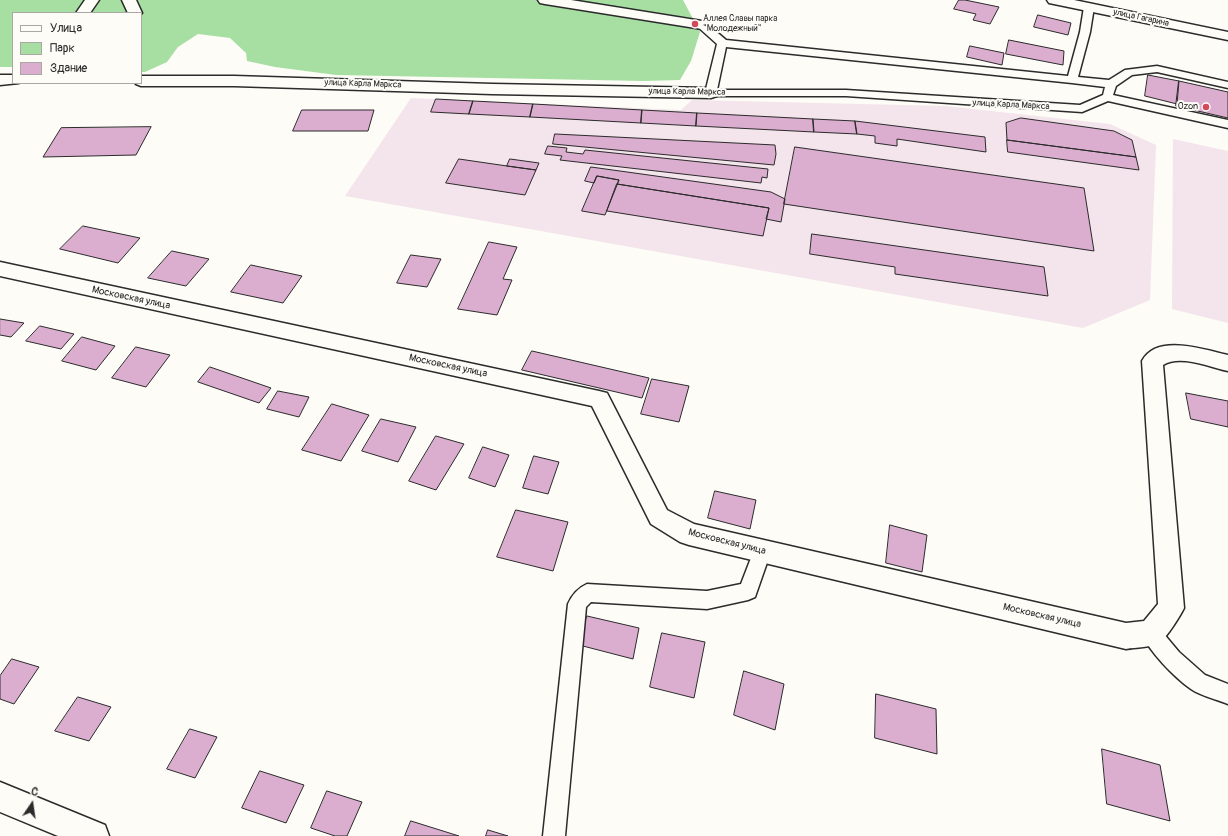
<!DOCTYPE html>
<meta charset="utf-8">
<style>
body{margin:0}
#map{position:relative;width:1228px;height:836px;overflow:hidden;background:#fdfcf7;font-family:Pangolin,sans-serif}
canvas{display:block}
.legend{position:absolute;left:12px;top:12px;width:130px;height:72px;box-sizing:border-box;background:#fdfcf7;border:1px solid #a9a8a5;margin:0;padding:5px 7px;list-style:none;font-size:12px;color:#2b2b2b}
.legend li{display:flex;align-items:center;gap:8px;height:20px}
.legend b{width:20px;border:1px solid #a9a8a5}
.north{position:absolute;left:12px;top:784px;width:40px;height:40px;-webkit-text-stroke:3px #fdfcf7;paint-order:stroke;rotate:13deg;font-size:11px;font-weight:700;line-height:16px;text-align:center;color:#2b2b2b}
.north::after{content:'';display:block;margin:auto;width:14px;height:18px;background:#2b2b2b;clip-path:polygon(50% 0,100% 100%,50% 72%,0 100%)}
</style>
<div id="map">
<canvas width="1228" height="836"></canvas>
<ul class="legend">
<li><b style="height:5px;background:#fdfcf7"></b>Улица</li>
<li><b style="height:11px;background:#a7dfa3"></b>Парк</li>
<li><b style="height:11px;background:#dbaed0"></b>Здание</li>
</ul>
<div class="north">С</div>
</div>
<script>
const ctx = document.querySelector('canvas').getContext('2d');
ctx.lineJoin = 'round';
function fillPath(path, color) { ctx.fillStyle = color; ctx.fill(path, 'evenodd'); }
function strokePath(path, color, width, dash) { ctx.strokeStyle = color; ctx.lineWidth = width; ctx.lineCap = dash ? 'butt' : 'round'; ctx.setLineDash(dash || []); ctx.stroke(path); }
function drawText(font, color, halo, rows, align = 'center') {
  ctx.font = font + ' Pangolin,sans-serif'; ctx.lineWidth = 4; ctx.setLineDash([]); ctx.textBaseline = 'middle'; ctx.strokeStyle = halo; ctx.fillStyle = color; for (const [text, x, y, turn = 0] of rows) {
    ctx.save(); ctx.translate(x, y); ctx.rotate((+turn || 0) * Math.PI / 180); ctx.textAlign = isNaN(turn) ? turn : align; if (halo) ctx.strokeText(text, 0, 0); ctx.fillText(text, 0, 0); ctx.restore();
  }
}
fillPath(new Path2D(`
 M411 98 681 110 692 100 946 106 1110 124 1156 145 1150 300 1083 328 345 196Z
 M1173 139 1228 151V323L1172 309Z`), '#f3e5eb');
fillPath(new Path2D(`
 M0 0H683L700 32 691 61 680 80 644 81 336 75 275 67 247 61 246 53 230 38 198 34 178 47 167 62 145 72H141V13H13V67H0Z`), '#a7dfa3');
const building = new Path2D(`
 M959 0H965L999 7 990 24 973 20 976 14 954 9Z
 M1038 15 1071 23 1068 35 1034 27Z
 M1009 40 1064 51 1063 65 1006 54Z
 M970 46 1004 53 1002 65 967 57Z
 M1148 75 1179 81 1177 104 1145 96Z
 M1179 81 1228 92V118L1176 106Z
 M436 99 473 101 469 114 431 112Z
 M473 101 533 104 530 117 469 114Z
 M533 104 642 110 641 123 530 117Z
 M302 110H374L368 131H293Z
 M642 110 697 113 696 126 641 123Z
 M697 113 813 119 814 132 696 126Z
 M1021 118 1114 131 1132 140 1136 157 1007 140 1006 123Z
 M813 119 855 121 857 134 814 132Z
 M855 121 985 137 986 152 897 139V146L875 143V136L857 134Z
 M151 127 136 155 43 157 61 128Z
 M555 134 775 145 776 154 774 165 553 144Z
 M1007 140 1136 157 1139 170 1008 152Z
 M548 146 567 148 566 152 583 154 585 150 768 169 767 178 762 177 761 183 560 160 562 156 545 154Z
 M795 147 1084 188 1094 251 784 204Z
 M459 159 507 166 536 170 525 195 446 183Z
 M510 159 539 163 536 170 507 166Z
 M591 167 771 192 785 199 781 222 766 219 769 208 617 184 619 180 597 176 594 183 585 181Z
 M597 176 619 180 605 215 582 211Z
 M617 184 769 208 763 236 607 211Z
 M83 226 140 238 118 263 60 249Z
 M812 234 1044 267 1048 296 895 274V267L810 254Z
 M489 242 517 247 503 279 512 280 497 315 458 309Z
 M172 251 209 259 186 286 148 278Z
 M411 255 441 259 427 287 397 283Z
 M251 265 302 276 283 303 231 292Z
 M0 319 24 323 11 337 0 335Z
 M40 326 74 334 61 349 26 341Z
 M82 337 115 346 96 370 62 361Z
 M136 347 170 355 146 387 112 378Z
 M532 351 649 378 642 398 522 370Z
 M210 367 271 388 259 403 198 382Z
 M652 379 689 386 679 422 641 414Z
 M278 391 309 397 299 417 267 409Z
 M1186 393 1228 401V427L1191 419Z
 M332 404 369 415 341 461 302 450Z
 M381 419 416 427 398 462 362 451Z
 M436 436 464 444 436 490 409 481Z
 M483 447 509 455 495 487 469 478Z
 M534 456 559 462 548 494 523 488Z
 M715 491 756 500 750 529 708 518Z
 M516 510 568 522 553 571 497 557Z
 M890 525 927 535 922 572 886 563Z
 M587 616 639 628 633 659 579 645Z
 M662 633 705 642 694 698 650 687Z
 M12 659 39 667 14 704 0 699V676Z
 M744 671 784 684 775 730 734 715Z
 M876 694 936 709 937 754 875 738Z
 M78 697 111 707 89 741 55 731Z
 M190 729 217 737 195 778 167 769Z
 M1102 749 1160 765 1170 821 1107 804Z
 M260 771 304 785 286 823 242 808Z
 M327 791 362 802 347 836H335L311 828Z
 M411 821 459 836H405Z
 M488 830 508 836H486Z`);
fillPath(building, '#dbaed0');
strokePath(building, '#2b2b2b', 1);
const service = new Path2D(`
 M1089 4 1094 7 1090 32 1078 77 1109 80 1125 70 1157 66 1228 82V88L1157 72 1132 75 1116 86 1113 95 1228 120V128L1108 101 1082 112 846 96H711L707 95 705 93 717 44 698 27 697 25 702 22 706 23 726 40 1068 76 1080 32 1084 7ZM726 47 1072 83 1105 87 1103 95 1080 105 846 90H717Z
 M762 543 768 545 771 551 755 597 748 600 707 609 591 602 586 607 565 836H543L568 604C572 595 578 588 587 584L707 591 741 584 756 545Z
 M1151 624 1158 627 1179 652 1205 675 1228 684V704C1216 699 1201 696 1191 689 1174 677 1150 652 1141 633L1144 627Z`);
const pedestrian = new Path2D(`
 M85 0H99L90 13H76Z
 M122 0H136L142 13 141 14V13H128Z
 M538 0H571L702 21 707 22 709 25 707 28 702 29 545 4 540 3Z`);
const minor = new Path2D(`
 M1047 0H1074L1228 32V40L1054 4 1049 3Z
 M0 75H13V83H19L0 85Z
 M141 76H234L492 84 711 88 717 90 719 93 717 96 711 98 492 94 234 86H141L136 84 135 83H141Z
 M0 262 599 391 607 393 667 510 694 524 1126 623 1144 621 1158 604 1142 361C1157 333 1204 350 1228 355V371C1209 367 1180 354 1163 365L1184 608C1180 616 1167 637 1160 642 1152 648 1136 647 1126 649L689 545 680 542 651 524 592 406 0 276Z`);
const tertiary = new Path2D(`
 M0 782 105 825 109 836H58L0 812Z`);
strokePath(service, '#2b2b2b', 3);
strokePath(pedestrian, '#2b2b2b', 3);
strokePath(minor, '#2b2b2b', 3);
strokePath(tertiary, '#2b2b2b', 3);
fillPath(service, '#fdfcf7');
fillPath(pedestrian, '#fdfcf7');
fillPath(minor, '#fdfcf7');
fillPath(tertiary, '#fdfcf7');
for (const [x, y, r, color] of [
 [695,24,4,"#d1495b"],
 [1206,107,4,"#d1495b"]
]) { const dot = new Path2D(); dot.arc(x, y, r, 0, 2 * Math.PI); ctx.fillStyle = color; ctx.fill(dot); strokePath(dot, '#fdfcf7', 1.5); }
drawText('9px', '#2b2b2b', '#fdfcf7', [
 ["улица Гагарина",1141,18,12],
 ["улица Карла Маркса",363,84,2],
 ["улица Карла Маркса",687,92,1],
 ["улица Карла Маркса",1011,105,3]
]);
drawText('9px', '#2b2b2b', '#fdfcf7', [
 ["Аллея Славы парка",703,19],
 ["\"Молодежный\"",703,29],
 ["Ozon",1198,107,"right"]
], 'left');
drawText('10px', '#2b2b2b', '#fdfcf7', [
 ["Московская улица",131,298,12],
 ["Московская улица",448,366,12],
 ["Московская улица",727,542,14],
 ["Московская улица",1042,616,13]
]);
</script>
